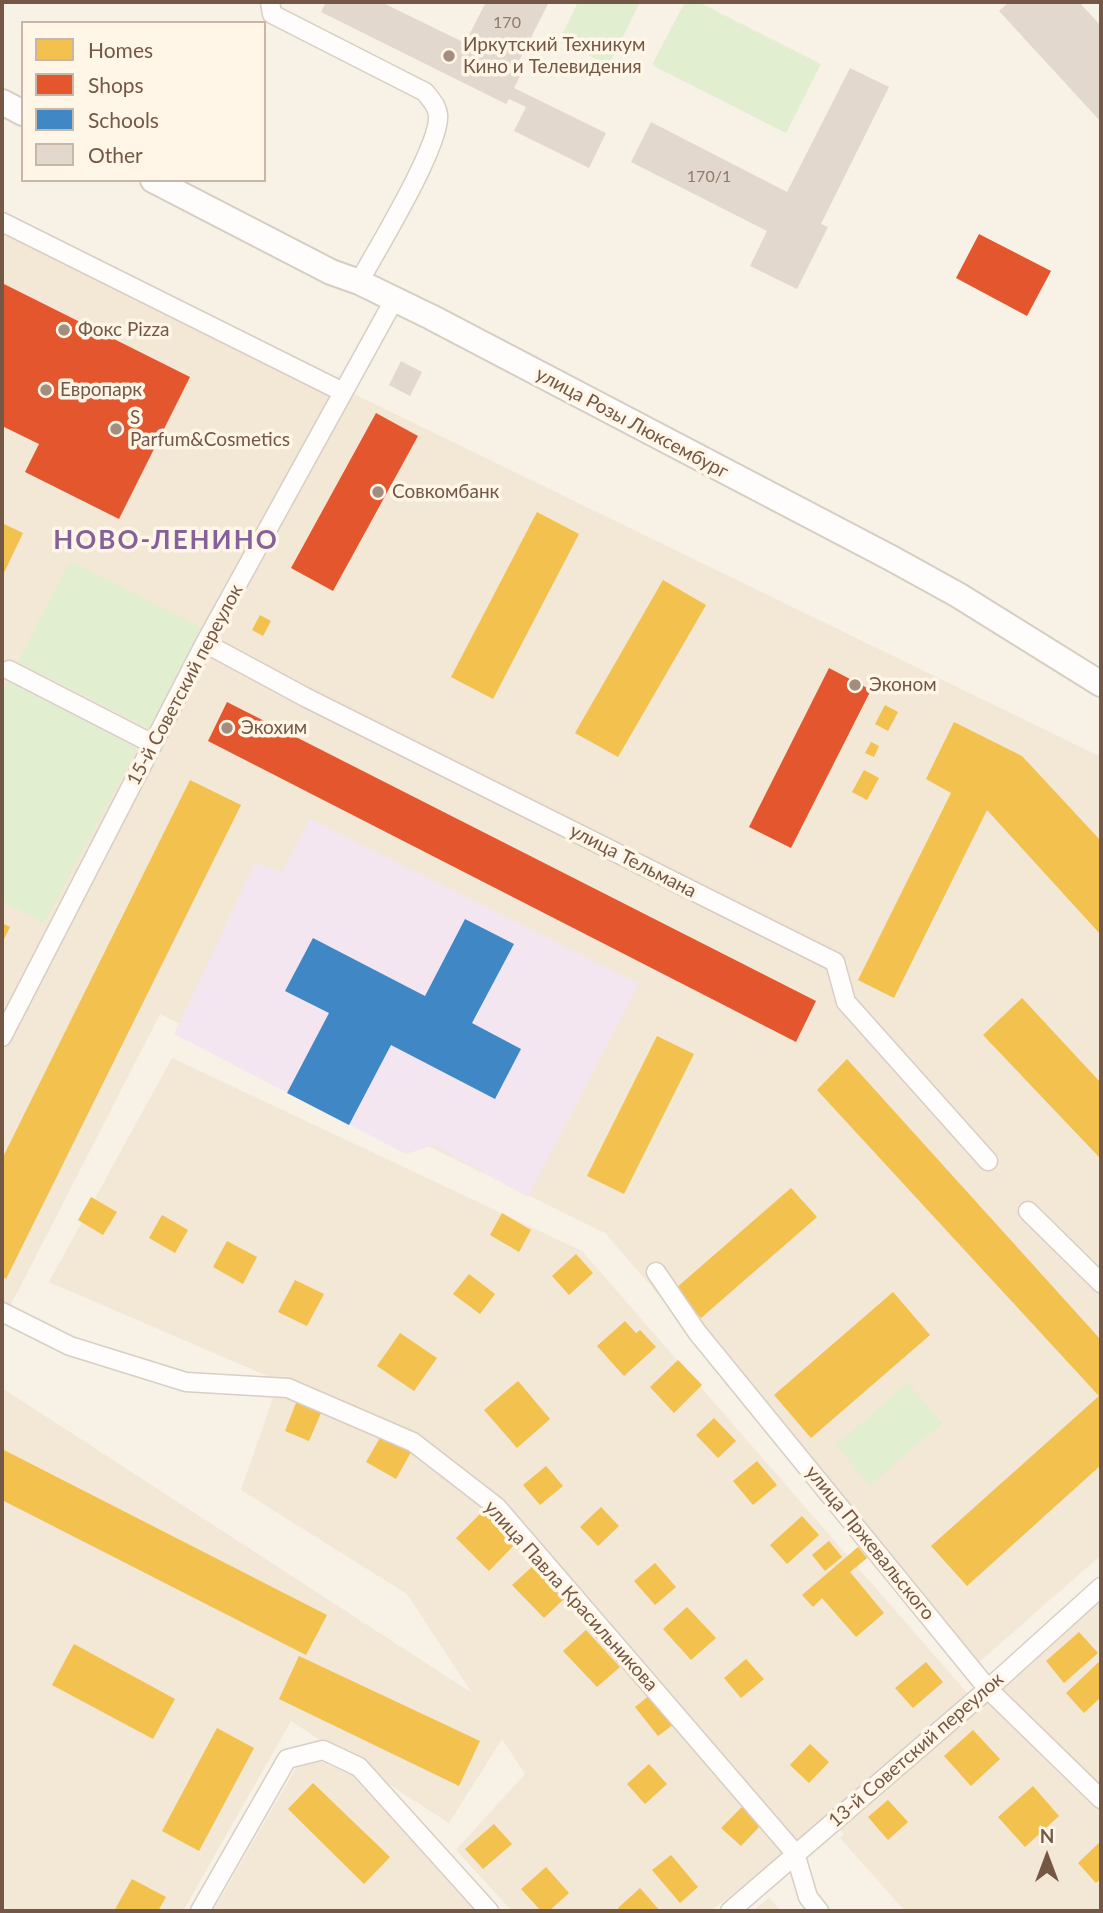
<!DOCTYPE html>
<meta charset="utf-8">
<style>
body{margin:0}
#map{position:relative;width:1103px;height:1913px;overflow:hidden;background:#f7f1e6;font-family:Lato,sans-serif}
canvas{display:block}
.frame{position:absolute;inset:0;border:4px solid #755746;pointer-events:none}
.legend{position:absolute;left:21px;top:21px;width:245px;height:161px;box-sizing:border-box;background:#fff6e7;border:2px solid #c8b6a7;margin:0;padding:9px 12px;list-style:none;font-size:21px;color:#755746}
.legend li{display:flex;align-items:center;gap:14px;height:35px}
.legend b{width:35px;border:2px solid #c8b6a7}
.north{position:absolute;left:1012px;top:1822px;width:70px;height:70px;-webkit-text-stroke:5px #fff6e7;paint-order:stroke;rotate:0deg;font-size:19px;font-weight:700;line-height:28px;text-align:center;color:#755746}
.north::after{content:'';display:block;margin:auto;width:24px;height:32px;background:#755746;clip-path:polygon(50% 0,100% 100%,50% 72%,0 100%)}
</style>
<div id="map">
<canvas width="1103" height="1913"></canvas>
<div class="frame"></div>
<ul class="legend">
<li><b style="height:19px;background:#f2c14e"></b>Homes</li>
<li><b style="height:19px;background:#e4572e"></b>Shops</li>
<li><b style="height:19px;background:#3f88c5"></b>Schools</li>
<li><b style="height:19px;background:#e3d8ce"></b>Other</li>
</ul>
<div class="north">N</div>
</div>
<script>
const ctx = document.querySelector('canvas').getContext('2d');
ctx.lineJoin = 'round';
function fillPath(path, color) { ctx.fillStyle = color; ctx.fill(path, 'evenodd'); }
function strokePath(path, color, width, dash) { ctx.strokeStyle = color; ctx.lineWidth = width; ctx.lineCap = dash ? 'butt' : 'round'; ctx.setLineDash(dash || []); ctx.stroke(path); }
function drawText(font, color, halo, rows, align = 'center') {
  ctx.font = font + ' Lato,sans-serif'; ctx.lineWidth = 7; ctx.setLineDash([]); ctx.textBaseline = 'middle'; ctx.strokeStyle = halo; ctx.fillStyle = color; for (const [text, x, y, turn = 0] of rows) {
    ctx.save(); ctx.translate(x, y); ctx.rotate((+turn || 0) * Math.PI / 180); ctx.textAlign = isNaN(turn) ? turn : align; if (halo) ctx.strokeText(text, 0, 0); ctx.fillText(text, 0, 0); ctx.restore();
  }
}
fillPath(new Path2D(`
 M2 223 1101 757V1555L978 1663 605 1233 160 1014 2 1322Z
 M172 1058 582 1251 975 1702 1101 1595V1911H905L840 1838 844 1834 830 1818 711 1911H512L456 1850 525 1774 502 1739 449 1823 291 1721 183 1911H2V1388L472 1693 407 1594 241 1490 279 1381 49 1282Z
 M319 1761 352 1775 475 1911H213L296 1768Z
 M769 1898 782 1911H753Z`), '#f3e7d6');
fillPath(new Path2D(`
 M310 819 639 984 528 1197 434 1145 406 1154 174 1034 255 863 282 872Z`), '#f3e6f0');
fillPath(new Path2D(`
 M578 2H640L609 65 559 41Z
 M685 2H698L821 64 786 133 652 65Z
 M70 561 202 628 150 729 18 662Z
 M9 680 137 748 44 923 2 901V693Z
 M908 1383 942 1423 870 1485 836 1445Z`), '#e2eed0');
fillPath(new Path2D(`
 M537 512 579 534 493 699 451 677Z
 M2 523 23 533 2 577Z
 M663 580 706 605 618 757 575 733Z
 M260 615 271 621 263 636 252 630Z
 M885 705 898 712 888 731 875 724Z
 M954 722 1022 756 1101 841V935L987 810 894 998 858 980 951 793 926 779Z
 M871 742 879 746 874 757 865 753Z
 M864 770 879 778 867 800 852 792Z
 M190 780 241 805 6 1279 2 1276V1159Z
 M2 923 10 927 2 943Z
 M1022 998 1101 1083V1154L1099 1157 983 1035Z
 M657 1036 694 1054 624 1194 587 1176Z
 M847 1059 1101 1340V1394L1099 1396 817 1090Z
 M791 1188 817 1217 701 1318 675 1289Z
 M91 1197 117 1212 103 1235 78 1220Z
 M502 1213 531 1230 519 1252 490 1235Z
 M162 1215 188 1230 175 1253 149 1238Z
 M227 1241 257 1257 243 1284 213 1267Z
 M576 1254 593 1273 569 1295 552 1276Z
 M469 1274 495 1294 480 1314 453 1294Z
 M295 1280 324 1294 307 1326 278 1312Z
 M893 1292 930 1335 811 1438 774 1395Z
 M625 1321 636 1333 640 1330 656 1347 624 1376 597 1346Z
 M400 1333 437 1358 414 1391 377 1366Z
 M678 1360 702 1385 674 1413 650 1387Z
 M518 1381 550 1419 517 1448 484 1410Z
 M1099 1396 1101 1398V1465L967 1586 931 1546Z
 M296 1403 321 1413 309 1441 285 1431Z
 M714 1418 736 1441 718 1458 696 1435Z
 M381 1436 411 1452 396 1479 366 1462Z
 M2 1449 327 1615 306 1655 2 1500Z
 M757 1461 777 1485 753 1505 733 1481Z
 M546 1466 563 1486 540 1505 523 1485Z
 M601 1507 619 1526 598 1546 580 1527Z
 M485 1509 518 1541 489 1571 456 1538Z
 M802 1516 819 1535 787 1564 770 1545Z
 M829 1541 842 1557 825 1571 812 1555Z
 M858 1547 867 1558 850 1572 884 1613 856 1637 822 1598 813 1607 802 1595Z
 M655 1563 676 1587 655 1605 634 1581Z
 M533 1566 564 1599 544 1618 512 1585Z
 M687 1607 716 1638 691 1660 663 1629Z
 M586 1630 620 1667 597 1687 563 1651Z
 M1079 1632 1098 1653 1064 1683 1046 1661Z
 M74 1644 175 1699 153 1739 52 1685Z
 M299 1656 480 1741 459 1786 279 1699Z
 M746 1659 764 1679 741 1698 724 1678Z
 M1101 1660V1697L1084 1713 1066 1693Z
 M926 1662 943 1682 913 1708 895 1688Z
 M650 1695 674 1724 658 1736 635 1707Z
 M217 1728 254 1748 199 1851 162 1831Z
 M973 1730 1000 1759 971 1786 944 1756Z
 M810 1744 829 1762 809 1783 790 1765Z
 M649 1764 667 1784 645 1804 627 1784Z
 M313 1783 390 1857 364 1884 288 1809Z
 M1033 1786 1059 1816 1025 1847 998 1817Z
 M888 1800 908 1822 888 1840 868 1817Z
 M742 1807 761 1825 741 1846 721 1828Z
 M494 1824 512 1844 483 1869 465 1849Z
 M1101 1841V1879L1096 1883 1078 1863Z
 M671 1855 698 1887 680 1903 652 1870Z
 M546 1867 569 1893 549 1911H541L521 1889Z
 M132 1879 166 1897 158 1911H114Z
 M640 1888 660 1911H620L618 1908Z`), '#f2c14e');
fillPath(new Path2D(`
 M979 234 1051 271 1027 316 956 278Z
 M2 283 190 377 119 519 25 472 39 444 2 426Z
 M376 413 418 436 333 591 291 568Z
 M829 668 871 690 791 848 749 827Z
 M227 702 816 1001 796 1042 208 741Z`), '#e4572e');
fillPath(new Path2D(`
 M465 919 514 944 472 1023 521 1049 495 1099 391 1045 349 1125 287 1093 329 1013 285 991 313 938 425 996Z`), '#3f88c5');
fillPath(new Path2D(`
 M326 2H381L465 43 486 2H549L515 69 522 72 514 88 606 133 589 168 514 131 526 107 509 99 506 104 321 12Z
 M1009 2H1079L1101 26V122L999 11Z
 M850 68 889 87 821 224 828 227 797 289 750 266 767 231 631 162 651 122 787 192Z
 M401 361 422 372 410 396 389 385Z`), '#e3d8ce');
const street = new Path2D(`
 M270 2 272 14 425 92C431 100 437 105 438 115 441 145 376 251 359 282
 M2 222 343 392
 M205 643 305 697 835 962 846 1002 988 1161
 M9 670 153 744
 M2 1037 205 643 394 300
 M1028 1211 1101 1283
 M656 1272 697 1332 988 1689 1101 1799
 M2 1312 70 1346 186 1382 288 1388 413 1442 497 1507 795 1853 808 1897 819 1911
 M200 1911 287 1759 323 1750 359 1767 489 1911
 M730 1911 988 1689 1101 1587`);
const secondary = new Path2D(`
 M2 102 23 113
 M153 180 331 272 359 282 431 317 891 558 958 595 1101 684`);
strokePath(street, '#d8cec4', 21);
strokePath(secondary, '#d7cdc3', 28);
strokePath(street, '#fefdfb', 18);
strokePath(secondary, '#fefdfb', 24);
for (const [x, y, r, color] of [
 [449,56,7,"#a28d7e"],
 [64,330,7,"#a28d7e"],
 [46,390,7,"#a28d7e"],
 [116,429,7,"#a28d7e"],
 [378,492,7,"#a28d7e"],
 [855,685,7,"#a28d7e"],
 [227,728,7,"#a28d7e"]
]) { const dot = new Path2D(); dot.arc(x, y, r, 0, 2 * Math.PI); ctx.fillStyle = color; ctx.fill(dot); strokePath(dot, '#fff6e7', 2.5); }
drawText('16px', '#92796a', null, [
 ["170",507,23],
 ["170/1",709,177]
]);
drawText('19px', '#755746', '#fff6e7', [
 ["Иркутский Техникум",463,45],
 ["Кино и Телевидения",463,67],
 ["Фокс Pizza",78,330],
 ["Европарк",60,390],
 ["S",130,418],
 ["Parfum&Cosmetics",130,440],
 ["Совкомбанк",392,492],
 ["Эконом",869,685],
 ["Экохим",241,728]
], 'left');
drawText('19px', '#755746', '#fff6e7', [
 ["улица Розы Люксембург",632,423,28],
 ["15-й Советский переулок",185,685,-62],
 ["улица Тельмана",633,861,27],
 ["улица Пржевальского",870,1543,51],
 ["улица Павла Красильникова",571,1596,48],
 ["13-й Советский переулок",916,1750,-41]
]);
ctx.letterSpacing = '2px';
drawText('bold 26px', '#866199', '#fff6e7', [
 ["НОВО-ЛЕНИНО",166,541]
]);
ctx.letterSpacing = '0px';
</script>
